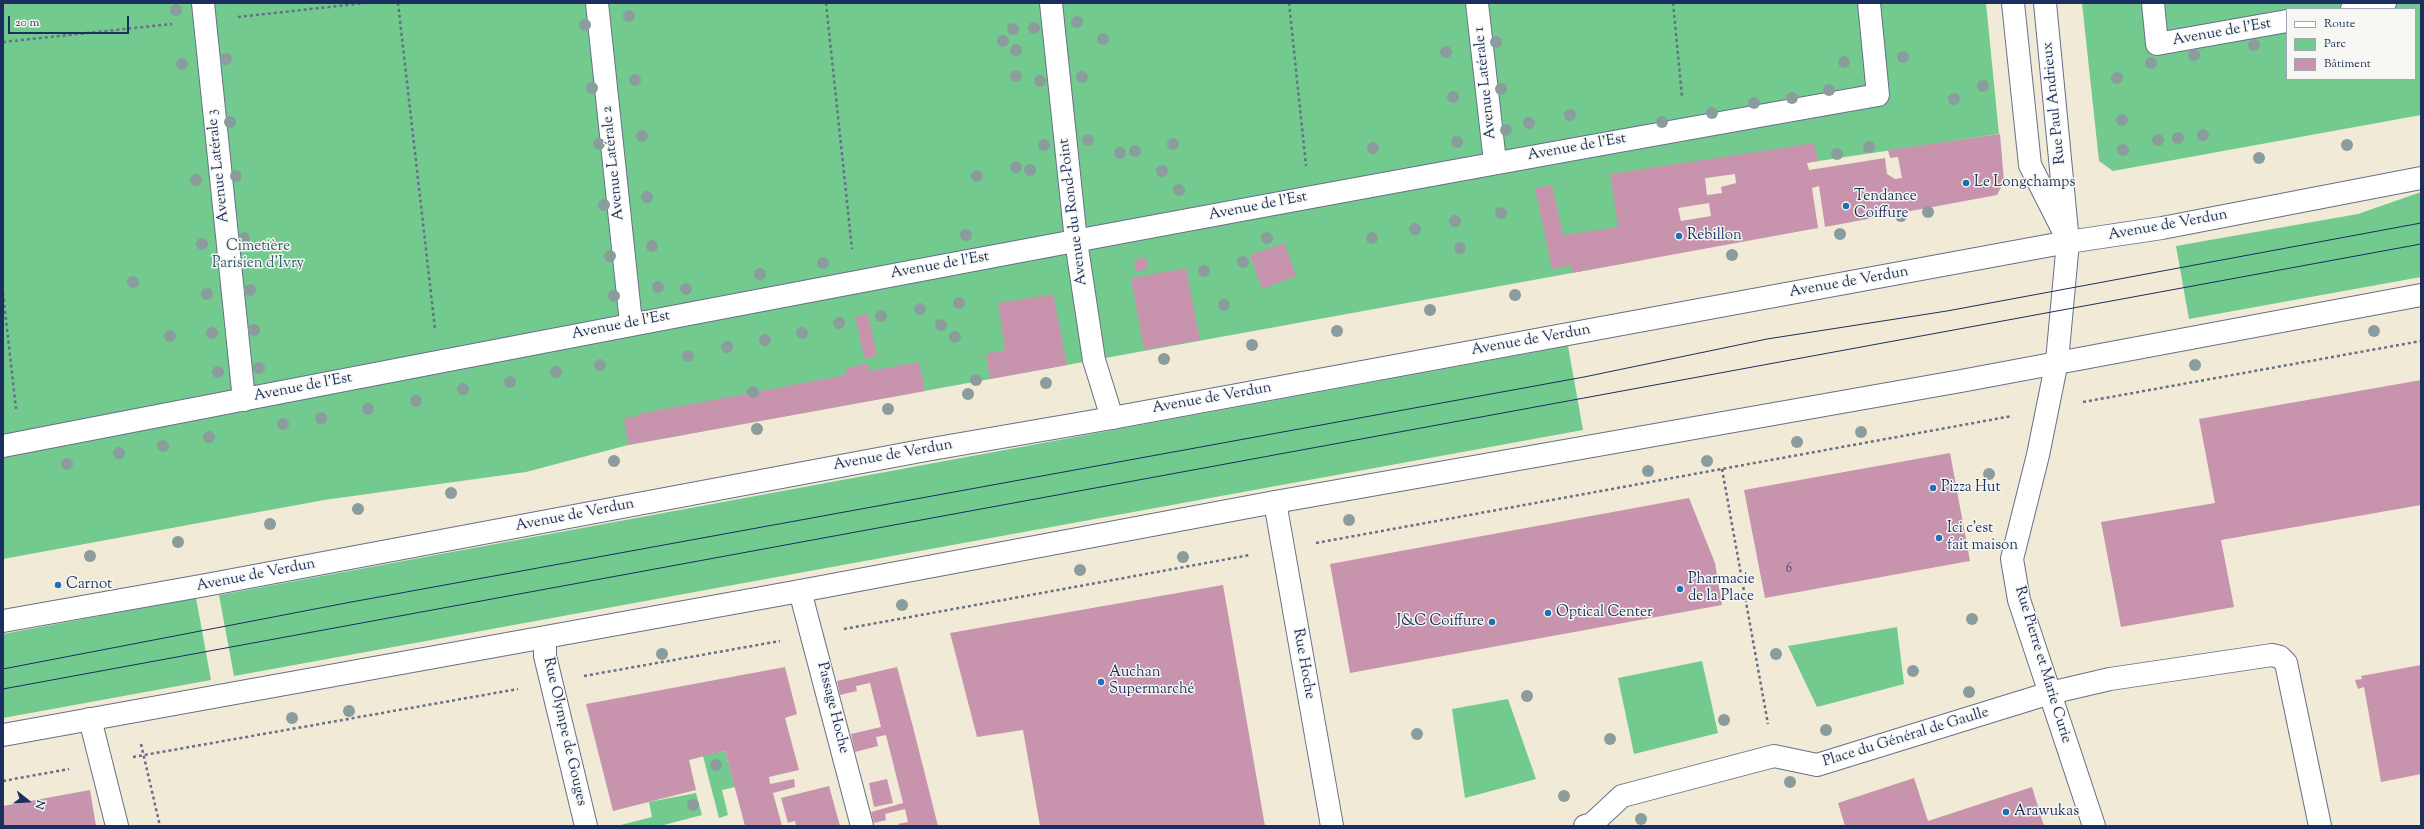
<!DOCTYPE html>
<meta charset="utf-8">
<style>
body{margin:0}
#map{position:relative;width:2424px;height:829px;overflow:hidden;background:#f1ead6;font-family:"Sorts Mill Goudy",serif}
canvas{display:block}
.frame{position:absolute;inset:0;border:4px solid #1b2f5e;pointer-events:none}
.legend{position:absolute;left:2286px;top:8px;width:130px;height:72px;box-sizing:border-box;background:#f6f6f2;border:1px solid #9ea6b7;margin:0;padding:5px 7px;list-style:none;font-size:12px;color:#1b2f5e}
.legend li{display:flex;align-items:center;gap:8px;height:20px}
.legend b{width:20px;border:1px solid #9ea6b7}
.north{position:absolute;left:8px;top:781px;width:40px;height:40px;-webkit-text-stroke:3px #f6f6f2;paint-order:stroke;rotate:107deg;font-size:11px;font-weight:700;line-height:16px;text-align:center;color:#1b2f5e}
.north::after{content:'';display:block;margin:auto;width:14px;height:18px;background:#1b2f5e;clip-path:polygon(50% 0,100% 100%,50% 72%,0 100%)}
.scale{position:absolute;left:8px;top:16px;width:121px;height:18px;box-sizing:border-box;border:2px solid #1b2f5e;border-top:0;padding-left:5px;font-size:12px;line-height:14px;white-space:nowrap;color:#1b2f5e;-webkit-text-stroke:3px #f6f6f2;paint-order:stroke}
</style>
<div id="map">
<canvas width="2424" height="829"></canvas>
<div class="frame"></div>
<ul class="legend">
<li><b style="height:5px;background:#fff"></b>Route</li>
<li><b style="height:11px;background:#72ca8f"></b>Parc</li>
<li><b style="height:11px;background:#c894ad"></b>Bâtiment</li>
</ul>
<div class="north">N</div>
<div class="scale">20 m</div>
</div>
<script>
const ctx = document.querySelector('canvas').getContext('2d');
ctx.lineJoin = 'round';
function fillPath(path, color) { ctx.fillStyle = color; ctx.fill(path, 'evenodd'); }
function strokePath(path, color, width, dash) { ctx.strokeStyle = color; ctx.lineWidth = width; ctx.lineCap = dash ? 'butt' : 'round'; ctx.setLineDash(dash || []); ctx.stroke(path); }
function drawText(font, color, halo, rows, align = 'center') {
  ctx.font = font + ' "Sorts Mill Goudy",serif'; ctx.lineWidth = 3; ctx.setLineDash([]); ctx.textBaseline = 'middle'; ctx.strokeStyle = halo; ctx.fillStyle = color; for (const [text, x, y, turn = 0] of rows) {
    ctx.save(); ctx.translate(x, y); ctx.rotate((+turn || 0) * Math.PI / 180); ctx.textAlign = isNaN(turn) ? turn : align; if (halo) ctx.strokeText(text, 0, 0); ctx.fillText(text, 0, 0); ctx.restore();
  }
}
fillPath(new Path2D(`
 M3 3H1986L1999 134 1705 178 1637 208 1643 260 628 445 526 472 324 500 3 559Z
 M2082 3H2421V115L2113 171 2099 161ZM2287 9H2415V79H2287Z
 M2421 192V277L2189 319 2176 246 2358 214Z
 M1568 346 1583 430 234 676 219 595Z
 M196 598 211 680 3 718V634Z
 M1897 627 1904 684 1817 707 1788 646Z
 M1702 661 1718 733 1634 754 1618 678Z
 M1508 699 1536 779 1465 798 1452 709Z
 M725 751 735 787 722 790 728 815 719 818 703 756Z
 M696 793 702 815 660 826H617L652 817 649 802Z`), '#72ca8f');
fillPath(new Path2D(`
 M2000 134 2004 181 1997 195 1825 227 1819 186 1812 188 1818 228 1572 273 1571 265 1552 269 1535 188 1552 185 1563 235 1618 227 1610 174 1814 143 1818 161 1807 163 1809 170 1885 158 1887 174 1895 179 1902 178 1898 157 1890 158 1888 150ZM1735 174 1736 183 1721 187 1722 193 1707 195 1705 178ZM1709 203 1711 216 1681 221 1678 208Z
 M1284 243 1296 276 1262 289 1250 255Z
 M1146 257 1148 269 1136 272 1134 260Z
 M1186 268 1200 340 1144 350 1131 278Z
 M1053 294 1067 365 990 379 986 354 1005 350 998 303Z
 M868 314 877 356 864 358 855 316Z
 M919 362 925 391 628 445 624 418 639 416 638 414 846 375V369L868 363 869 371Z
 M2421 380V505L2221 540 2234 607 2121 627 2101 522 2215 503 2199 419Z
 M1950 453 1970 561 1765 598 1744 490Z
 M1689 498 1715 563 1722 605 1350 673 1330 564Z
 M1223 585 1265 826H1040L1023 730 977 737 950 633Z
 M2421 665V774L2381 782 2364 687 2358 689 2355 680 2362 679 2361 676Z
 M785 667 797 714 785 718 799 770 769 777 770 784 794 779 795 787 773 793 782 826H745L725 751 689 760 696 790 613 811 586 704Z
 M897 667 913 727 938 826H899L898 824 908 822 905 809 885 814 886 820 874 823 871 812 903 803 886 735 876 737 878 746 855 752 851 734 881 727 870 683 856 686 857 691 840 695 837 681Z
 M1914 778 1928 821 2032 787 2044 826H1845L1838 803Z
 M887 779 893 803 874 807 869 783Z
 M829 786 840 826H796L795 821 788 823 781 798Z
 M90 790 96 826H3V806Z`), '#c894ad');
const minor = new Path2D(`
 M203 3 244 400
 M597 3 631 323
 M1051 3 1076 241 1094 360 1112 418
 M1477 3 1495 162
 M2013 3 2030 165 2067 238
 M2153 3 2157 44 2287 21
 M2352 9 2385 3
 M2057 361 2038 455 2012 559 2019 600 2094 826
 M3 446C627 325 1252 205 1878 95L1869 3
 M1275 502 1332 826
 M800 591 862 826
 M545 638V656L586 826
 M90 719 117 826
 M1585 826 1592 824 1622 796 1774 756 1817 765 2050 693 2110 679 2272 655 2280 657 2286 663 2320 826`);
const major = new Path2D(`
 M2045 3 2068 242 2057 361
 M3 621 206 585 926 450 1112 418 2068 242 2162 228 2421 178
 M3 735 800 591 1275 502 1961 381 2421 295`);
strokePath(minor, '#667088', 24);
strokePath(major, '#667088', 24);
strokePath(new Path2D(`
 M398 3 435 329
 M826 3 852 249
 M1289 3 1306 166
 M1673 3 1682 96
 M238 17 365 3
 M3 42 172 24
 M3 293 16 409
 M2083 402 2421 341
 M1722 469 1768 724
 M1316 543 2012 416
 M844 629 1250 555
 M584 676 780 641
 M141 744 160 826
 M133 757 518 689
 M3 781 69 769`), '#667088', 2.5, [3, 3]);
strokePath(minor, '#fff', 22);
strokePath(major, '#fff', 22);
strokePath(new Path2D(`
 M3 669 346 603 1584 377 1767 339 1947 311 2421 223
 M3 689 2421 244`), '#1b2f5e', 1);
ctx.fillStyle = '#8a9d9c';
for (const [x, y] of [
 [176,10],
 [629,16],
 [1077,22],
 [585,25],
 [1034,28],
 [1013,29],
 [1103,39],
 [1003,41],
 [1496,42],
 [2254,45],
 [1016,50],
 [1446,52],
 [2194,55],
 [1903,57],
 [226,59],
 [1844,62],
 [2151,63],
 [182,64],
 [1016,76],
 [1082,77],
 [2117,78],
 [635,80],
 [1040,81],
 [1983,86],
 [592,88],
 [1501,89],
 [1829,90],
 [1453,97],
 [1792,98],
 [1954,99],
 [1754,103],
 [1712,113],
 [1570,115],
 [2122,120],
 [230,122],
 [1662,122],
 [1529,123],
 [1506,130],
 [2203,135],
 [642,136],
 [2178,138],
 [1088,140],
 [2158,140],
 [1457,142],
 [599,144],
 [1173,144],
 [1044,145],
 [2347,145],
 [1869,147],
 [1373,148],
 [2123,150],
 [1135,151],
 [1120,153],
 [1837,154],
 [2259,158],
 [1016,167],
 [1030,170],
 [1162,171],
 [236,176],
 [977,176],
 [196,180],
 [1179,190],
 [647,197],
 [604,205],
 [1928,212],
 [1501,213],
 [1901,216],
 [1455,221],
 [1415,229],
 [1840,234],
 [966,235],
 [244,238],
 [1267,238],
 [1372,238],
 [202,244],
 [652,246],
 [1460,248],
 [1732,255],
 [610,256],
 [1243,262],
 [823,263],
 [1204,271],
 [760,274],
 [133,282],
 [658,287],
 [686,289],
 [250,290],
 [207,294],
 [1515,295],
 [614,296],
 [959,303],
 [1224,305],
 [920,309],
 [1430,310],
 [881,316],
 [839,323],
 [941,325],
 [254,330],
 [1337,331],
 [2374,331],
 [212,333],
 [802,333],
 [170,336],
 [955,337],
 [765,340],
 [1252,345],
 [727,347],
 [688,356],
 [1164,359],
 [600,365],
 [2195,365],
 [259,368],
 [218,372],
 [556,372],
 [976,380],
 [510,382],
 [1046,383],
 [463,389],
 [753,392],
 [968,394],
 [416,401],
 [368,409],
 [888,409],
 [321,418],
 [283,424],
 [757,429],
 [1861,432],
 [209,437],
 [1797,442],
 [163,446],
 [119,453],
 [614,461],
 [1707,461],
 [67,464],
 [1648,471],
 [1989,474],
 [451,493],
 [358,509],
 [1349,520],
 [270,524],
 [178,542],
 [90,556],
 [1183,557],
 [1080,570],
 [902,605],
 [1972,619],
 [662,654],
 [1776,654],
 [1913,671],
 [1969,692],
 [1527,696],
 [349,711],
 [292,718],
 [1724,720],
 [1826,730],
 [1417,734],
 [1610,739],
 [716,765],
 [1790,782],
 [1564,796],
 [693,805],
 [1641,819]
]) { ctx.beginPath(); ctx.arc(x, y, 6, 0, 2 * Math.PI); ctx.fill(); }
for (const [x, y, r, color] of [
 [1966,183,4,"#1f6fb2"],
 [1846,206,4,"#1f6fb2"],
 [1679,236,4,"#1f6fb2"],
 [1933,488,4,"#1f6fb2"],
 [1939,538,4,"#1f6fb2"],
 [58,585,4,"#1f6fb2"],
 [1680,589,4,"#1f6fb2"],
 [1548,613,4,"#1f6fb2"],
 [1492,622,4,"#1f6fb2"],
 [1101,682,4,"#1f6fb2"],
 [2006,812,4,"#1f6fb2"]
]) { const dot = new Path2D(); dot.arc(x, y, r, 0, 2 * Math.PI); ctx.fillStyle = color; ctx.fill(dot); strokePath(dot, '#f6f6f2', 1.5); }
drawText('13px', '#464872', null, [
 ["6",1789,570]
]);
drawText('15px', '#1b2f5e', '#f6f6f2', [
 ["Avenue de l'Est",2222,33,-10],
 ["Avenue Latérale 1",1486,83,-96],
 ["Rue Paul Andrieux",2055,103,-96],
 ["Avenue de l'Est",1577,148,-10],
 ["Avenue Latérale 2",614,163,-96],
 ["Avenue Latérale 3",219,166,-96],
 ["Avenue de l'Est",1258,207,-11],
 ["Avenue du Rond-Point",1074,212,-97],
 ["Avenue de Verdun",2168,226,-10],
 ["Avenue de l'Est",940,266,-10],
 ["Avenue de Verdun",1849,283,-10],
 ["Avenue de l'Est",621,326,-11],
 ["Avenue de Verdun",1531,341,-10],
 ["Avenue de l'Est",303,388,-11],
 ["Avenue de Verdun",1212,399,-10],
 ["Avenue de Verdun",893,456,-10],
 ["Avenue de Verdun",575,516,-11],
 ["Avenue de Verdun",256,576,-11],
 ["Rue Hoche",1303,664,80],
 ["Rue Pierre et Marie Curie",2042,665,73],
 ["Passage Hoche",832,708,76],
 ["Rue Olympe de Gouges",564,732,77],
 ["Place du Général de Gaulle",1906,738,-17]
]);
drawText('15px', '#1b2f5e', '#f6f6f2', [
 ["Le Longchamps",1974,183],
 ["Tendance",1854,197],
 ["Coiffure",1854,214],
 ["Rebillon",1687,236],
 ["Pizza Hut",1941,488],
 ["Ici c'est",1947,529],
 ["fait maison",1947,546],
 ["Pharmacie",1688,580],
 ["de la Place",1688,597],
 ["Carnot",66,585],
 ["Optical Center",1556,613],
 ["J&C Coiffure",1484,622,"right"],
 ["Auchan",1109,673],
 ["Supermarché",1109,690],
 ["Arawukas",2014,812]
], 'left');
drawText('15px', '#355e6d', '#f6f6f2', [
 ["Cimetière",258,247],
 ["Parisien d'Ivry",258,264]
]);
</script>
